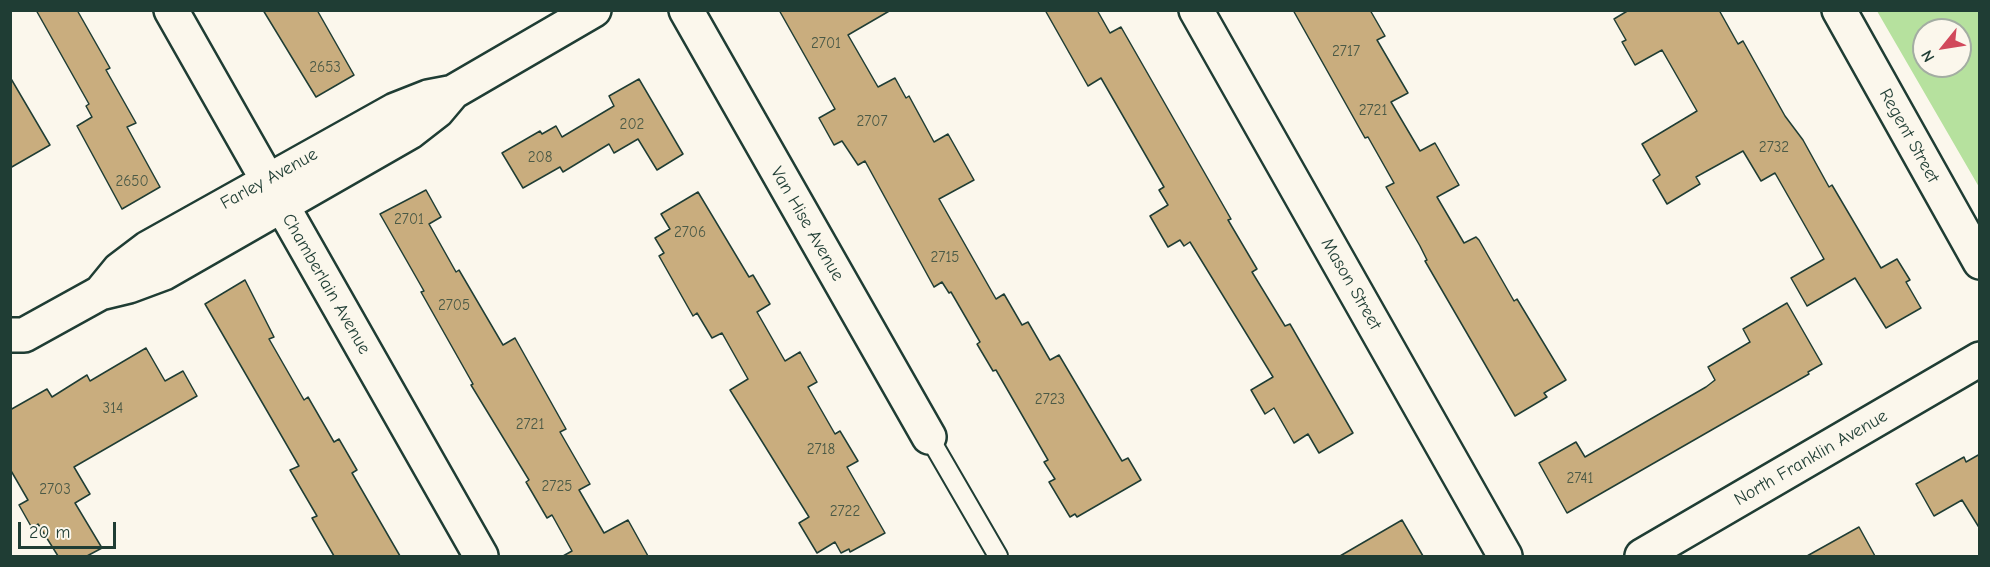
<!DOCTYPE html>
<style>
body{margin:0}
#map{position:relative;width:1990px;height:567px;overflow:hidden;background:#fbf7ec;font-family:"Comic Neue",sans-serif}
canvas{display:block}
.frame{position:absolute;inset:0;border:12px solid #1f3d34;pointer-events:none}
.north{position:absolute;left:1912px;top:18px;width:60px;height:60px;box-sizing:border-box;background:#fbf7ec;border:2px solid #a3ada2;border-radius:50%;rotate:240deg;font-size:16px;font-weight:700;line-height:24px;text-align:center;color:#1f3d34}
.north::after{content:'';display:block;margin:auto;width:21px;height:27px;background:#d1495b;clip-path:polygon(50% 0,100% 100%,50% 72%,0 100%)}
.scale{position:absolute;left:18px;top:522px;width:98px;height:27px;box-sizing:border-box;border:3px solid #1f3d34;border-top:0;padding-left:8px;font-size:18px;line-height:21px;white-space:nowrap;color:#1f3d34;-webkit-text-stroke:4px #fbf7ec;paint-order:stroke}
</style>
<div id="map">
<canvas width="1990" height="567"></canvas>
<div class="frame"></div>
<div class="north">N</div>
<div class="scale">20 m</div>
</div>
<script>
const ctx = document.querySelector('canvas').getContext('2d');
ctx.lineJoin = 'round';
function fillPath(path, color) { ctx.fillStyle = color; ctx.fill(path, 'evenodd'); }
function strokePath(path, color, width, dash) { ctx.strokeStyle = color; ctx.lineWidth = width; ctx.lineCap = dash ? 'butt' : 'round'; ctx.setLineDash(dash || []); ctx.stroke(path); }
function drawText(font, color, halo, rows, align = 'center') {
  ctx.font = font + ' "Comic Neue",sans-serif'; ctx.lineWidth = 4.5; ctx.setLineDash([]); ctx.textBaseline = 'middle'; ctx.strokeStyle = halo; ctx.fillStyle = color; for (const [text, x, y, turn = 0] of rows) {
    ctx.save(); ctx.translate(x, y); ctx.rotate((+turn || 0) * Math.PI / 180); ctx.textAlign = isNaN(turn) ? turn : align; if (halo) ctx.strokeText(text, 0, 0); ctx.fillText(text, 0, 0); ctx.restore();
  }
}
fillPath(new Path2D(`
 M1877 11H1979V187ZM1924 30H1960V66H1924Z`), '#b6e19e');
const building = new Path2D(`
 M36 10H77L110 68 106 70 136 123 127 127 160 187 122 209 77 126 92 117 86 106 89 104Z
 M263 10H317L354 75 316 97Z
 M779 10H891L848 35 878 87 895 78 906 98 909 96 934 142 948 134 974 180 939 199 996 299 1004 294 1022 325 1028 322 1050 360 1059 355 1122 461 1128 458 1141 480 1077 517 1075 514 1070 517 1049 482 1055 479 1044 462 1048 460 996 370 993 371 977 344 980 342 951 292 949 293 942 282 934 287 865 161 858 165 842 141 834 145 819 118 835 109Z
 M1045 10H1097L1110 33 1121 27 1231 219 1228 220 1257 269 1252 272 1285 326 1290 324 1353 433 1319 453 1308 434 1294 443 1274 408 1265 414 1251 390 1273 377 1190 242 1184 246 1180 240 1168 247 1150 216 1168 205 1159 190 1164 187 1101 78 1088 86Z
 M1293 10H1370L1385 36 1377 40 1408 93 1391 102 1420 151 1435 143 1459 185 1437 197 1464 243 1476 237 1479 240 1514 301 1517 299 1566 380 1544 393 1547 397 1515 416 1425 261 1427 260 1420 246 1386 187 1394 183 1368 137 1365 138Z
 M1629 10H1719L1738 44 1743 41 1785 116 1803 140 1829 187 1832 185 1881 268 1897 259 1910 280 1906 282 1921 308 1886 328 1855 278 1807 306 1791 278 1824 259 1775 173 1761 181 1743 151 1696 177 1700 184 1667 204 1653 180 1660 175 1642 144 1697 111 1662 50 1635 65 1622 42 1626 40 1614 19Z
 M10 77 50 145 10 168Z
 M639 79 683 154 657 170 638 139 614 153 609 144 563 172 560 167 523 188 502 153 540 131 542 134 556 126 562 137 614 106 609 96Z
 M426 190 441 217 429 224 456 272 459 270 503 345 515 338 566 429 560 432 590 484 579 490 604 533 628 520 648 556H563L572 551 552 515 547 518 526 482 529 480 471 385 473 384 421 292 424 291 380 214Z
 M698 192 749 277 753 275 770 304 757 312 785 361 800 352 817 382 808 387 835 434 840 431 858 461 847 467 885 533 850 552 849 549 841 553 835 542 817 553 799 523 809 517 730 390 748 379 722 333 712 338 697 313 693 316 659 256 664 253 655 238 670 229 661 214Z
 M245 280 274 337 269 339 304 400 308 397 334 442 339 439 357 470 352 473 400 556H334L312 518 317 516 290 470 299 466 205 304Z
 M1787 303 1822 364 1808 372 1809 374 1567 513 1539 463 1576 442 1585 457 1706 387 1715 380 1708 367 1750 342 1743 329Z
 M146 348 165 381 183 371 197 396 74 467 90 494 75 503 102 548 87 556H58L38 524 32 528 19 505 28 500 10 469V410L47 389 52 397 87 375 90 381Z
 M1980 454V529L1962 500 1934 516 1916 484 1964 457 1966 462Z
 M1402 520 1423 556H1340Z
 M1859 527 1875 556H1807Z`);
fillPath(building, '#c9ad7e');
strokePath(building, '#1f3d34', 1.5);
const service = new Path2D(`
 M929 437 998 556`);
const minor = new Path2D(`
 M171 10 481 556
 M686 10 929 437
 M1196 10 1505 556
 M1839 10 1980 262
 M101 292 119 270 148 248 395 110 428 97 449 93
 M10 335H24L100 293 129 286 164 273 410 132 437 111 453 92 594 10`);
const tertiary = new Path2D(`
 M1642 556 1980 359`);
strokePath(service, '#1f3d34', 22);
strokePath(minor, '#1f3d34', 38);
strokePath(tertiary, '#1f3d34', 38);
strokePath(service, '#fbf7ec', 18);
strokePath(minor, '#fbf7ec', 33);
strokePath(tertiary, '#fbf7ec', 33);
drawText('15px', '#4a5946', null, [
 ["2701",826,44],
 ["2717",1346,52],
 ["2653",325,68],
 ["2721",1373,111],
 ["2707",872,122],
 ["202",632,125],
 ["2732",1774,148],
 ["208",540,158],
 ["2650",132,182],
 ["2701",409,220],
 ["2706",690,233],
 ["2715",945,258],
 ["2705",454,306],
 ["2723",1050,400],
 ["314",113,409],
 ["2721",530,425],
 ["2718",821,450],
 ["2741",1580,479],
 ["2725",557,487],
 ["2703",55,490],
 ["2722",845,512]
]);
drawText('18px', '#1f3d34', '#fbf7ec', [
 ["Regent Street",1909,136,61],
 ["Farley Avenue",269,179,-29],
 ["Van Hise Avenue",807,224,60],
 ["Chamberlain Avenue",326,284,60],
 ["Mason Street",1351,284,60],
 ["North Franklin Avenue",1811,458,-30]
]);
</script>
